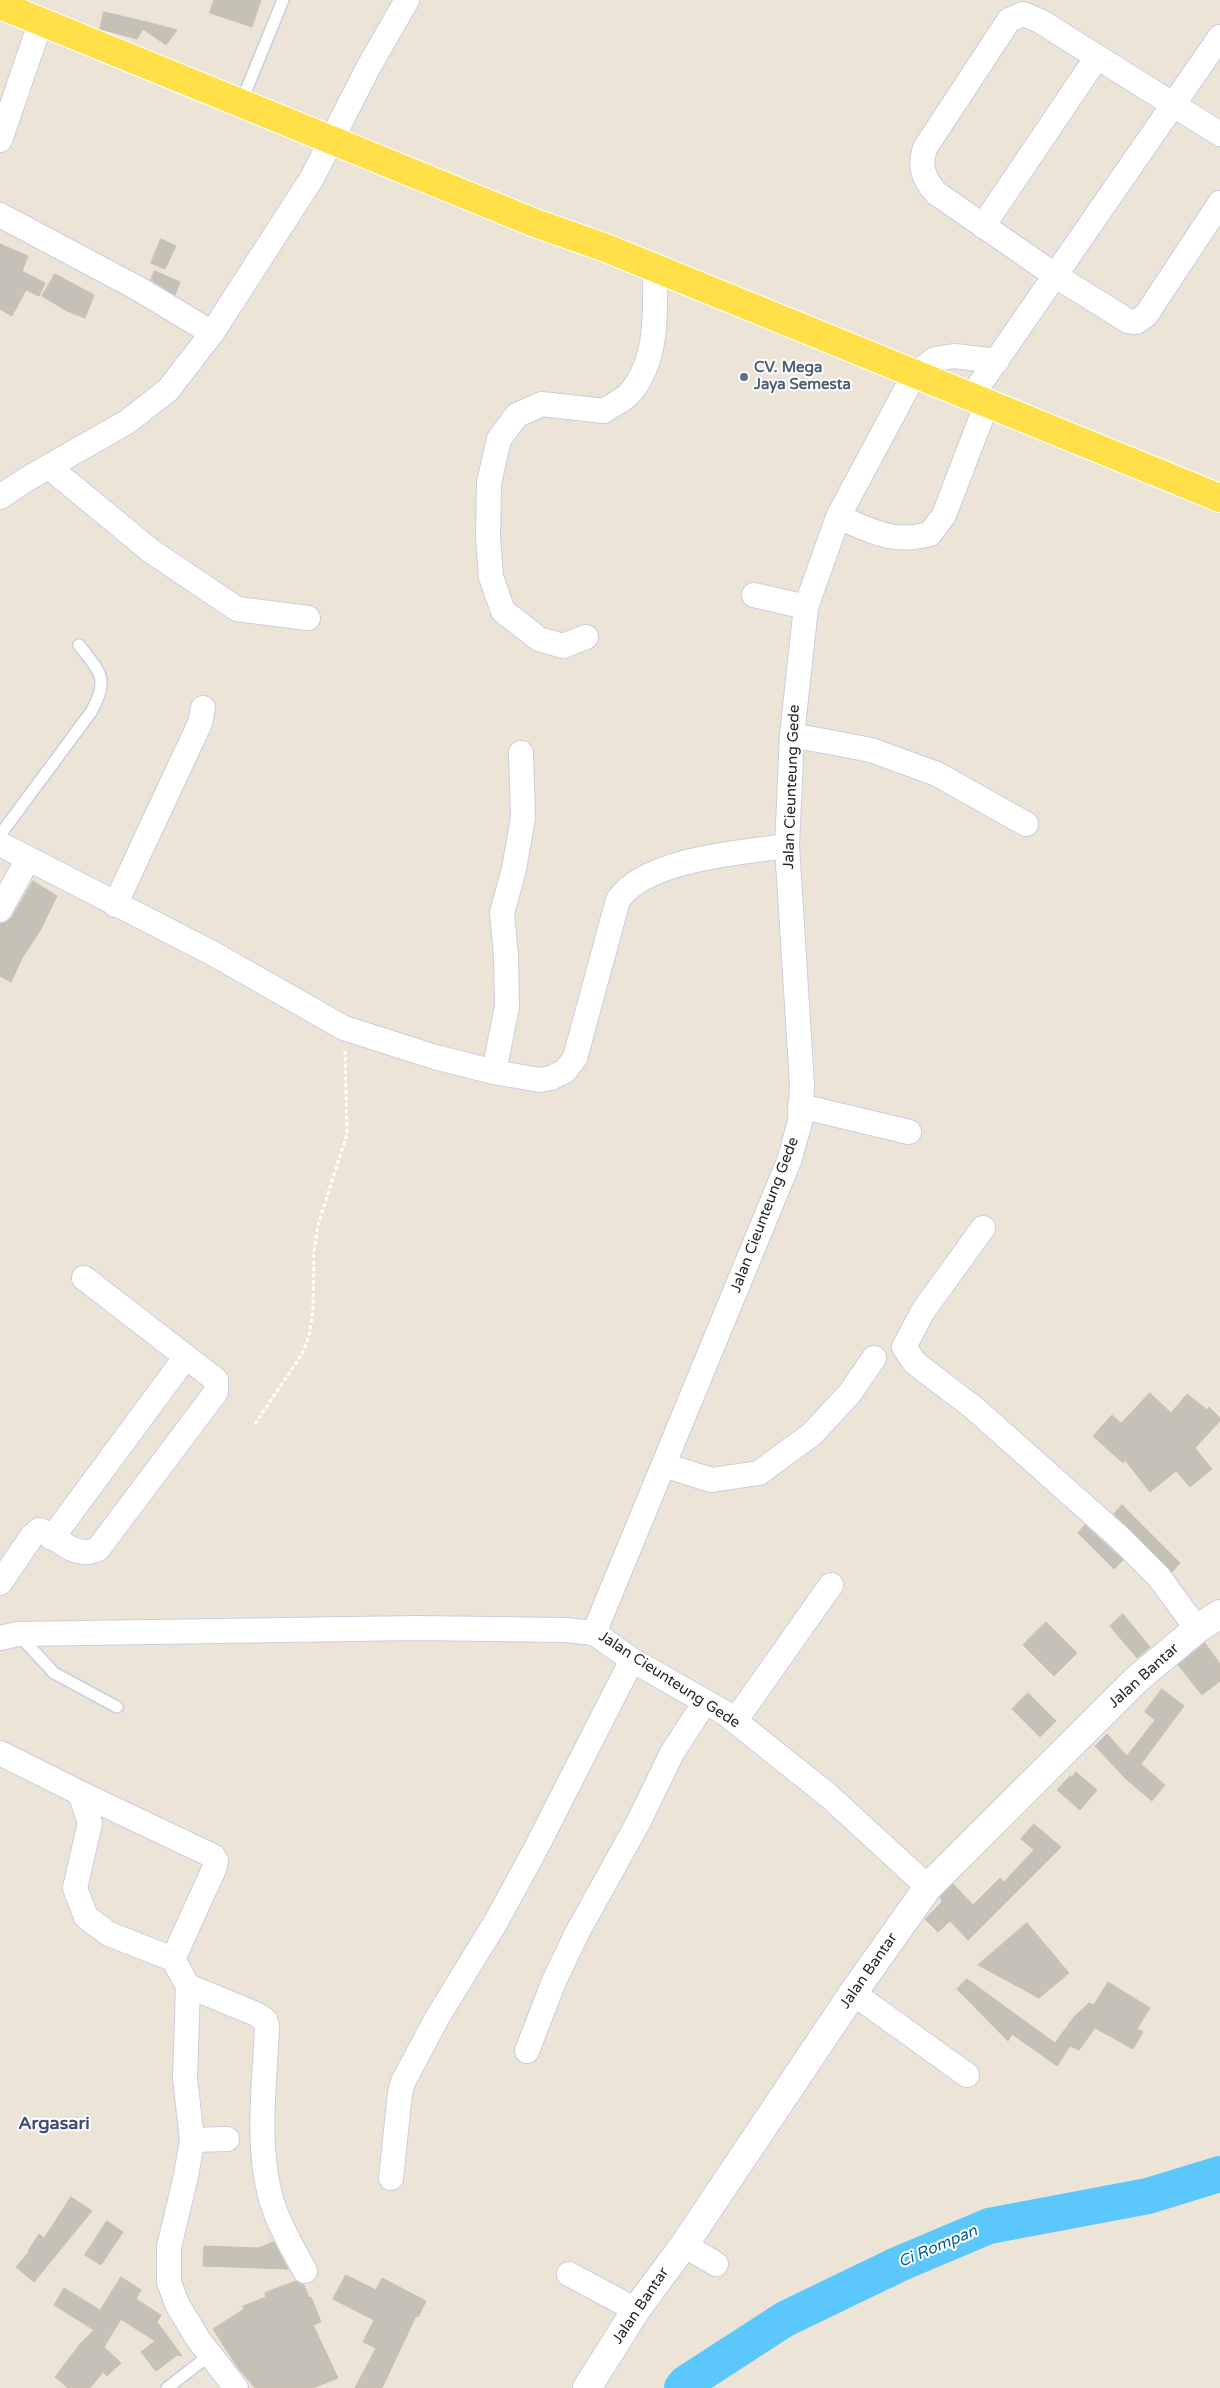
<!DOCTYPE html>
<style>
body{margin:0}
canvas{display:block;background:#ece4d6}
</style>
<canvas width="1220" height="2388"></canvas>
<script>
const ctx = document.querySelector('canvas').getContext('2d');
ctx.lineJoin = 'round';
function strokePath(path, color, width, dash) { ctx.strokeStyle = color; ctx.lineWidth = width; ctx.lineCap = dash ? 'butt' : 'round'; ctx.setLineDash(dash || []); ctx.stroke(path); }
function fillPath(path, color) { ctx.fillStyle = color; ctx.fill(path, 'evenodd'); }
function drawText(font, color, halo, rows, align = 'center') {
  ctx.font = font + ' "Varela Round",sans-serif'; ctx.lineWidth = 4; ctx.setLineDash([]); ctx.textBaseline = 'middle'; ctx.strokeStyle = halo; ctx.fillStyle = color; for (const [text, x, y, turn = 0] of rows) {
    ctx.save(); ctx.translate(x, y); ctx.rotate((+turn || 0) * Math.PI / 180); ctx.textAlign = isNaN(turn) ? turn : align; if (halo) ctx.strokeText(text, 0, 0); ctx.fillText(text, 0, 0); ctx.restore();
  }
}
strokePath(new Path2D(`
 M682 2388 686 2383 785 2319 899 2264 989 2226 1148 2196 1220 2174`), '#5bc7fb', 36);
const building = new Path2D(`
 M214 0H261L252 27 210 13Z
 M104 12 147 22 177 30 166 45 143 29 137 39 100 29Z
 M161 239 176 246 165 269 151 263Z
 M0 244 28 256 22 271 45 283 39 296 26 290 12 316 0 309Z
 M155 271 180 282 175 295 151 280Z
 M55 274 94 295 85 318 67 311 42 296Z
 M33 881 57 896 40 931 22 958 11 982 0 976V924L7 922 12 917Z
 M1150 1393 1171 1413 1187 1394 1207 1410 1209 1407 1220 1418V1421L1195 1448 1212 1469 1190 1487 1176 1471 1150 1492 1125 1460 1123 1463 1093 1436 1112 1415 1121 1423Z
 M1122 1505 1180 1563 1172 1572 1114 1514Z
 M1085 1525 1123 1560 1114 1569 1078 1533Z
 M1123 1614 1150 1647 1137 1658 1110 1626Z
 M1046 1622 1077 1653 1054 1676 1023 1645Z
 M1205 1643 1220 1664V1681L1202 1695 1178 1665Z
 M1162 1689 1184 1706 1141 1764 1165 1785 1152 1801 1126 1779 1095 1746 1107 1734 1127 1756 1155 1720 1145 1712Z
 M1028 1693 1056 1721 1040 1737 1012 1709Z
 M1076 1772 1097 1790 1080 1810 1057 1790 1070 1776 1072 1777Z
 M1034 1824 1061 1847 968 1940 950 1921 938 1932 925 1919 942 1902 940 1897 953 1884 973 1905 1000 1878 1004 1882 1034 1850 1021 1839Z
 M1027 1923 1069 1973 1039 1998 978 1965Z
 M967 1979 1055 2043 1074 2017 1089 2003 1094 2005 1108 1982 1150 2008 1137 2029 1143 2032 1133 2049 1095 2028 1079 2050 1070 2046 1057 2066 1012 2034 1008 2041 957 1989Z
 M71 2197 92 2211 34 2282 16 2267 29 2252 28 2251 39 2234 44 2238Z
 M107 2221 123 2232 101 2265 85 2255Z
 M274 2242 288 2269 203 2266 204 2246 258 2248Z
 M346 2275 376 2290 382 2278 426 2301 418 2317 416 2316 382 2388H355L376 2348 363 2342 374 2320 333 2299Z
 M121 2277 141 2290 136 2299 161 2315 157 2322 182 2356 177 2355 156 2371 141 2352 155 2341 121 2319 104 2347 121 2363 107 2376 103 2372 90 2388H68L55 2377 80 2344 94 2330 54 2305 64 2288 100 2310Z
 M296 2281 304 2285 309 2298 311 2297 321 2322 313 2325 338 2378 313 2388H255L236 2365 213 2329 244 2309 243 2306 266 2297 265 2293Z`);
fillPath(building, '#c6c1b6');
strokePath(building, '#c7c0b0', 1);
const service = new Path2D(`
 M241 103 283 0
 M0 835 91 712C110 679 100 672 79 645
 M19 1635 54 1673 117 1707
 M167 2388 211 2354`);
const minor = new Path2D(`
 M1220 134 1040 21 1023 14 1009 20 925 148C919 166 923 178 936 193L1056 276 1128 321 1136 322 1146 315 1220 203
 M0 140 41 21
 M0 215 139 289 212 333
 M983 226 1097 57
 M971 397 1220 37
 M49 467 151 551 237 609 308 618
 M0 497 27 479 127 422 168 390 212 333 312 178 368 68 407 0
 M838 517C872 531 892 544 930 534L944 515 987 403
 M754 595 806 607
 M586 637 563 646 539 639 503 611 491 577 488 537 489 483 499 439 517 415 542 404 604 411C612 405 624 400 630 393 659 359 655 310 655 269
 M792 735 871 750 937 774 1026 824
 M0 844 212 953 344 1028 435 1057 494 1072 539 1080 551 1078 565 1071 575 1058 618 900C645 859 742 852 787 846
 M115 905 200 723 203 708
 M0 910 28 859
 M494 1072 507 1006 506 957 502 913 514 869 523 818 521 753
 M800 1106 909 1132
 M983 1228 923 1311 904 1347 915 1363 974 1408 1119 1537 1159 1577 1197 1629
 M664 1465 711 1480 759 1473 812 1434 850 1393 874 1358
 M52 1538 185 1358
 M0 1583 32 1536 39 1530C60 1537 72 1560 98 1549L216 1392V1380L84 1278
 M594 1633 789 1161 800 1122 802 1085 787 846 792 735 806 607 838 517 914 375 935 359 954 356 997 361
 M0 1638 18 1634 417 1628 565 1630 594 1633 632 1660 725 1713 829 1796 928 1887
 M735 1721 831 1585
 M0 1753 80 1793 90 1823 75 1888 86 1917 109 1934 173 1959 188 1986 185 2078 192 2140 186 2176 169 2247V2282L177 2304 198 2339 236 2388
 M80 1793 213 1856 216 1861 214 1869 173 1959
 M188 1986 256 2014 265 2020 267 2026C265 2081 256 2141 270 2195 277 2222 292 2247 305 2271
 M853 1993 967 2075
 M527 2051 554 1981 577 1933 638 1823 672 1753 705 1702
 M192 2140 227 2139
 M391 2178 400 2093 403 2082 437 2018 497 1920 534 1852 632 1660
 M684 2245 716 2264
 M569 2274 636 2310`);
const tertiary = new Path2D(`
 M587 2388 636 2310 684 2245 853 1993 928 1887 1137 1679 1197 1629 1220 1614`);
const primary = new Path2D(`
 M0 5 535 223 606 248 1220 498`);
strokePath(service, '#cbcee2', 14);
strokePath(minor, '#cbcee2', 26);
strokePath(tertiary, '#cbcee2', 30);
strokePath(primary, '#fff', 30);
strokePath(new Path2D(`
 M255 1424 302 1354 309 1336 313 1310 314 1251 318 1225 347 1134 345 1051`), '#fff', 3, [4, 2.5]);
strokePath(service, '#fff', 11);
strokePath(minor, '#fff', 24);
strokePath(tertiary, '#fff', 28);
strokePath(primary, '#ffe048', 28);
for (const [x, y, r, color] of [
 [744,377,5,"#5c6f8a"]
]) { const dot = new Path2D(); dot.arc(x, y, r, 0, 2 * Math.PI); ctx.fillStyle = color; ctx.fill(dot); strokePath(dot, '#fff', 2); }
drawText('bold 15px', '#4e5e75', '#fff', [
 ["CV. Mega",754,368],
 ["Jaya Semesta",754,385]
], 'left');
drawText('15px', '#272727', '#fff', [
 ["Jalan Cieunteung Gede",792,787,-88],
 ["Jalan Cieunteung Gede",765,1215,-69],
 ["Jalan Bantar",1144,1676,-42],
 ["Jalan Cieunteung Gede",669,1680,33],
 ["Jalan Bantar",869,1971,-55],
 ["Jalan Bantar",641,2306,-56]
]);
drawText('italic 16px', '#0060a2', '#fff', [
 ["Ci Rompan",938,2247,-23]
]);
drawText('bold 18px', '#434a7b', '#fff', [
 ["Argasari",54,2124]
]);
</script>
